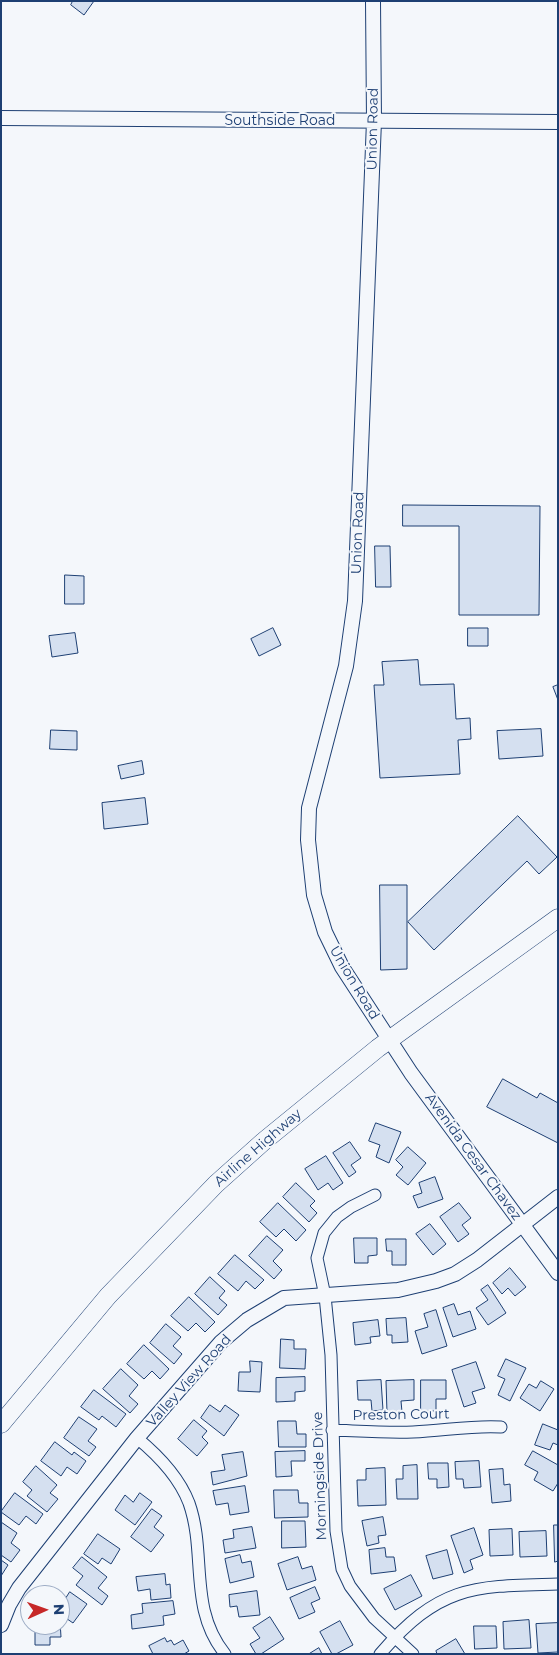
<!DOCTYPE html>
<style>
body{margin:0}
#map{position:relative;width:559px;height:1655px;overflow:hidden;background:#f4f7fb;font-family:Montserrat,sans-serif}
canvas{display:block}
.frame{position:absolute;inset:0;border:2px solid #1d3f73;pointer-events:none}
.north{position:absolute;left:20px;top:1585px;width:50px;height:50px;box-sizing:border-box;background:#f4f7fb;border:1px solid #9eadc5;border-radius:50%;rotate:88deg;font-size:14px;font-weight:700;line-height:20px;text-align:center;color:#1d3f73}
.north::after{content:'';display:block;margin:auto;width:18px;height:22px;background:#c62828;clip-path:polygon(50% 0,100% 100%,50% 72%,0 100%)}
</style>
<div id="map">
<canvas width="559" height="1655"></canvas>
<div class="frame"></div>
<div class="north">N</div>
</div>
<script>
const ctx = document.querySelector('canvas').getContext('2d');
ctx.lineJoin = 'round';
function fillPath(path, color) { ctx.fillStyle = color; ctx.fill(path, 'evenodd'); }
function strokePath(path, color, width, dash) { ctx.strokeStyle = color; ctx.lineWidth = width; ctx.lineCap = dash ? 'butt' : 'round'; ctx.setLineDash(dash || []); ctx.stroke(path); }
function drawText(font, color, halo, rows, align = 'center') {
  ctx.font = font + ' Montserrat,sans-serif'; ctx.lineWidth = 4; ctx.setLineDash([]); ctx.textBaseline = 'middle'; ctx.strokeStyle = halo; ctx.fillStyle = color; for (const [text, x, y, turn = 0] of rows) {
    ctx.save(); ctx.translate(x, y); ctx.rotate((+turn || 0) * Math.PI / 180); ctx.textAlign = isNaN(turn) ? turn : align; if (halo) ctx.strokeText(text, 0, 0); ctx.fillText(text, 0, 0); ctx.restore();
  }
}
const building = new Path2D(`
 M73 1H94L84 15 71 5Z
 M403 505 540 506 539 615H459V526H403Z
 M375 546H390L391 587H376Z
 M65 575 84 576V604H65Z
 M273 628 281 645 259 656 251 639Z
 M468 628H488V646H468Z
 M75 633 78 653 52 657 49 636Z
 M418 660 420 685 454 684 456 719 470 718 471 739 458 740 460 774 380 778 374 685H384L382 662Z
 M558 685V700L553 687Z
 M541 729 543 756 499 759 497 731Z
 M51 730 77 731V750L50 749Z
 M142 761 144 774 121 779 118 766Z
 M145 798 148 824 104 829 102 803Z
 M518 816 557 857 539 874 527 861 434 950 408 922Z
 M380 885H407V969L381 970Z
 M503 1079 537 1098 540 1093 558 1103V1143L487 1107Z
 M376 1123 401 1132 389 1163 376 1157 380 1145 369 1141Z
 M350 1142 361 1158 351 1165 356 1172 349 1177 333 1153Z
 M408 1147 426 1163 408 1185 396 1175 403 1167 396 1160Z
 M326 1156 343 1183 333 1190 328 1183 318 1190 305 1169Z
 M435 1177 443 1199 418 1208 413 1196 422 1193 419 1183Z
 M296 1183 315 1201 310 1206 317 1213 309 1222 283 1197Z
 M278 1203 306 1230 296 1241 284 1229 276 1237 260 1222Z
 M459 1203 471 1218 462 1225 469 1234 458 1242 440 1217Z
 M430 1224 446 1244 433 1255 416 1234Z
 M267 1236 283 1250 273 1261 282 1270 274 1279 249 1256Z
 M354 1238H377V1255L368 1256V1263H355Z
 M386 1239H406V1265H392V1251H387Z
 M235 1255 264 1280 255 1289 246 1281 238 1291 218 1274Z
 M510 1268 526 1287 515 1296 508 1288 502 1294 493 1283Z
 M210 1277 225 1291 219 1298 227 1305 218 1315 195 1294Z
 M488 1285 506 1313 488 1325 476 1308 488 1300 481 1290Z
 M189 1297 215 1322 205 1332 196 1323 188 1331 171 1316Z
 M454 1304 458 1315 470 1311 476 1329 453 1337 443 1308Z
 M436 1310 447 1346 422 1354 415 1331 428 1327 424 1314Z
 M406 1318 408 1342 392 1343V1335H387L386 1319Z
 M378 1320 380 1336 370 1337 371 1343 355 1345 353 1323Z
 M166 1324 181 1337 173 1346 182 1354 174 1364 150 1343Z
 M281 1339 294 1340V1349H306L305 1369 280 1368Z
 M144 1345 169 1369 160 1379 152 1371 144 1379 127 1364Z
 M506 1359 526 1368 510 1401 498 1395 505 1379 498 1376Z
 M250 1361 262 1362 260 1392 238 1391 239 1372H250Z
 M476 1362 485 1388 472 1392 476 1403 464 1407 452 1370Z
 M121 1369 138 1385 129 1396 138 1404 130 1413 103 1389Z
 M305 1377V1391L295 1392V1401L276 1402V1378Z
 M381 1380 383 1410 372 1411 371 1400H358L357 1381Z
 M414 1380V1400L401 1401 402 1412 387 1413 386 1381Z
 M421 1380H446V1399H436V1411H421Z
 M541 1381 554 1389 540 1411 520 1398 529 1384 536 1388Z
 M94 1390 126 1414 116 1427 102 1416 99 1420 81 1407Z
 M210 1405 220 1412 225 1405 239 1415 224 1436 201 1418Z
 M79 1417 97 1429 88 1441 96 1447 89 1456 64 1438Z
 M194 1420 207 1431 202 1437 208 1443 197 1456 178 1439Z
 M278 1421H296L297 1434H306V1447H279Z
 M543 1424 558 1430V1445L553 1443 550 1450 535 1445Z
 M55 1442 72 1455 74 1452 86 1461 77 1474 67 1467 61 1476 41 1461Z
 M305 1451V1461H291L292 1476 276 1477 275 1452Z
 M533 1451 558 1465V1483L553 1491 534 1480 538 1472 525 1465Z
 M243 1452 247 1476 213 1485 211 1472 225 1470 222 1455Z
 M479 1461 481 1487 464 1488 463 1479H456L455 1462Z
 M428 1463H448L449 1487 437 1488V1479H429Z
 M417 1465 418 1499H397L396 1479H403V1466Z
 M36 1466 57 1485 50 1493 58 1499 47 1512 27 1496 32 1490 23 1482Z
 M385 1468 386 1505 358 1506 357 1480H366V1469Z
 M503 1469 504 1485 510 1484 511 1501 492 1503 489 1470Z
 M245 1486 249 1512 230 1515 228 1503 216 1505 213 1491Z
 M274 1490H298L299 1503H308V1517L275 1518Z
 M15 1493 43 1514 36 1524 26 1516 19 1525 1 1512Z
 M140 1493 152 1502 135 1525 115 1510 125 1495 133 1502Z
 M152 1509 162 1516 154 1527 164 1535 151 1552 131 1537Z
 M383 1517 386 1535 378 1536 379 1543 367 1546 362 1521Z
 M282 1521H305L306 1547 282 1548Z
 M1 1522 17 1533 11 1543 20 1550 11 1562 1 1555Z
 M554 1525H558V1561L555 1562Z
 M252 1527 256 1548 225 1553 223 1540 234 1538 233 1530Z
 M474 1528 483 1555 470 1560 473 1569 464 1573 451 1536Z
 M512 1529 513 1555 490 1556 489 1530Z
 M546 1531 547 1556 520 1557 519 1532Z
 M98 1534 120 1549 111 1564 102 1558 98 1564 84 1554Z
 M385 1548 386 1557H394L396 1571 371 1574 369 1550Z
 M447 1550 453 1574 433 1579 426 1556Z
 M240 1555 242 1563 251 1561 254 1577 230 1583 225 1559Z
 M82 1557 107 1577 98 1588 108 1596 102 1605 76 1585 83 1576 73 1568Z
 M298 1557 302 1569 312 1566 316 1580 287 1590 278 1564Z
 M1 1560 8 1565 1 1576Z
 M165 1574 166 1585 170 1584 171 1598 151 1600 150 1589 138 1591 136 1577Z
 M411 1575 422 1596 395 1610 384 1589Z
 M315 1587 320 1599 311 1603 315 1612 299 1619 290 1598Z
 M257 1591 260 1615 239 1617 237 1606 230 1607 229 1595Z
 M70 1592 87 1604 73 1623 60 1614V1597L64 1600Z
 M173 1601 175 1614 163 1616 164 1625 132 1629 131 1615 143 1613 142 1604Z
 M270 1617 284 1639 261 1654H256L250 1644 260 1638 253 1628Z
 M529 1620 531 1648 504 1649 503 1622Z
 M60 1621 61 1637H50V1645H35V1625H60Z
 M340 1621 353 1645 336 1654H332L320 1632Z
 M558 1623V1652L538 1653 536 1624Z
 M474 1626H496L497 1648 475 1649Z
 M165 1638 167 1642 171 1640 174 1645 183 1640 189 1651 184 1654H153L149 1646Z
 M456 1639 465 1654H437L436 1651Z
 M319 1648 322 1654H309Z`);
fillPath(building, '#d5e0f0');
strokePath(building, '#1d3f73', 1);
const minor = new Path2D(`
 M375 1195 351 1207 337 1217 324 1233 317 1258 325 1296 331 1355 336 1531 342 1569 350 1586 374 1618 413 1654
 M332 1430C359 1431 386 1433 413 1432 443 1431 472 1425 501 1427
 M137 1438C159 1456 179 1477 189 1503 207 1554 188 1608 225 1654
 M380 1654C440 1585 472 1586 558 1584`);
const tertiary = new Path2D(`
 M373 1 374 121 355 601 346 666 309 808 308 840 314 895 325 932 342 967 411 1073 558 1273
 M1 118 558 122
 M1 1625 9 1605 19 1588 137 1438 221 1342 247 1320 284 1298 398 1290 436 1281 455 1274 477 1260 558 1197`);
const primary = new Path2D(`
 M1 1424 108 1296 216 1184 264 1141 378 1048 558 918`);
strokePath(minor, '#1d3f73', 13);
strokePath(tertiary, '#1d3f73', 16);
strokePath(primary, '#1d3f73', 19);
strokePath(minor, '#f4f7fb', 11);
strokePath(tertiary, '#f4f7fb', 14);
strokePath(primary, '#f4f7fb', 18);
drawText('14px', '#1d3f73', '#f4f7fb', [
 ["Southside Road",280,121],
 ["Union Road",373,129,-89],
 ["Union Road",358,533,-88],
 ["Union Road",354,983,59],
 ["Airline Highway",258,1148,-41],
 ["Avenida Cesar Chavez",473,1157,54],
 ["Valley View Road",189,1381,-48],
 ["Preston Court",401,1415,-1],
 ["Morningside Drive",320,1476,-92]
]);
</script>
